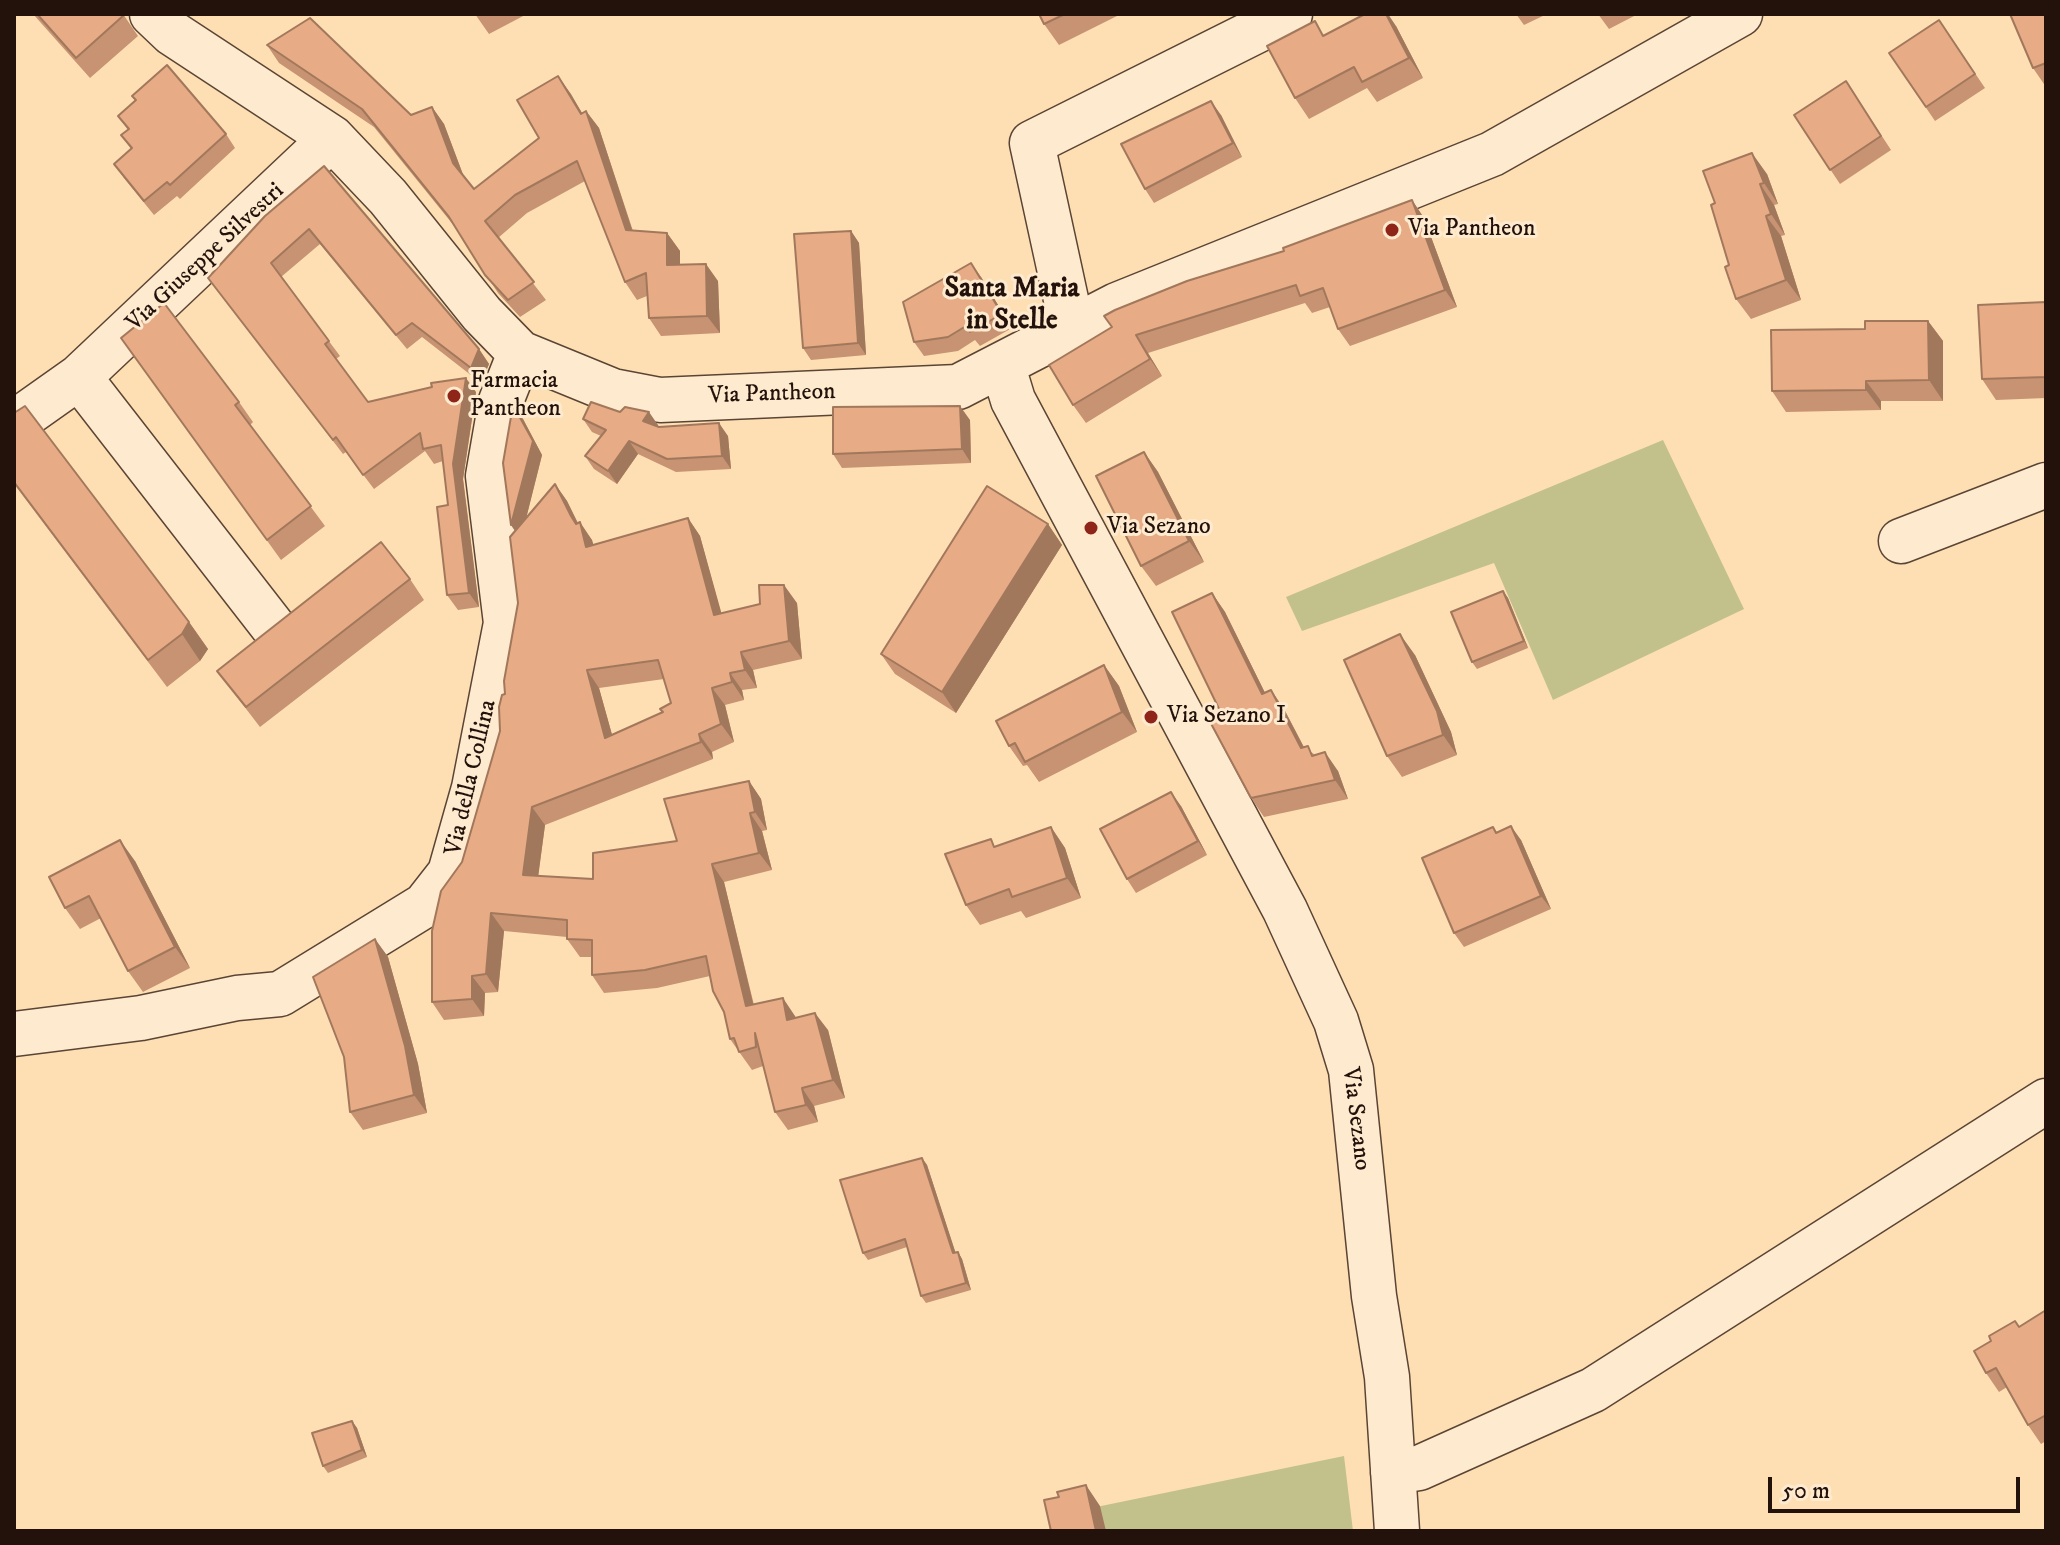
<!DOCTYPE html>
<style>
body{margin:0}
#map{position:relative;width:2060px;height:1545px;overflow:hidden;background:#fedfb4;font-family:"IM FELL DW Pica",serif}
canvas{display:block}
.frame{position:absolute;inset:0;border:16px solid #23120b;pointer-events:none}
.scale{position:absolute;left:1768px;top:1477px;width:252px;height:36px;box-sizing:border-box;border:4px solid #23120b;border-top:0;padding-left:10px;font-size:24px;line-height:28px;white-space:nowrap;color:#23120b;-webkit-text-stroke:6px #feeace;paint-order:stroke}
</style>
<div id="map">
<canvas width="2060" height="1545"></canvas>
<div class="frame"></div>
<div class="scale">50 m</div>
</div>
<script>
const ctx = document.querySelector('canvas').getContext('2d');
ctx.lineJoin = 'round';
function fillPath(path, color) { ctx.fillStyle = color; ctx.fill(path, 'evenodd'); }
function strokePath(path, color, width, dash) { ctx.strokeStyle = color; ctx.lineWidth = width; ctx.lineCap = dash ? 'butt' : 'round'; ctx.setLineDash(dash || []); ctx.stroke(path); }
function drawText(font, color, halo, rows, align = 'center') {
  ctx.font = font + ' "IM FELL DW Pica",serif'; ctx.lineWidth = 6; ctx.setLineDash([]); ctx.textBaseline = 'middle'; ctx.strokeStyle = halo; ctx.fillStyle = color; for (const [text, x, y, turn = 0] of rows) {
    ctx.save(); ctx.translate(x, y); ctx.rotate((+turn || 0) * Math.PI / 180); ctx.textAlign = isNaN(turn) ? turn : align; if (halo) ctx.strokeText(text, 0, 0); ctx.fillText(text, 0, 0); ctx.restore();
  }
}
fillPath(new Path2D(`
 M1663 440 1744 609 1553 700 1494 563 1302 631 1286 597Z
 M1344 1456 1353 1531H1061L1072 1512Z`), '#c2c18c');
const minor = new Path2D(`
 M152 14 172 33 332 138 388 197 482 314 520 353 613 391 660 400 958 387 1117 305 1492 154 1740 14
 M1072 327 1032 143 1290 14
 M1003 367 1013 400 1285 910 1336 1021 1351 1070 1374 1296 1387 1377 1397 1531
 M79 377 274 628
 M14 423 79 377 332 138
 M1901 541 2046 485
 M14 1034 141 1018 237 998 280 994 425 905 450 873 474 788 506 623 488 476 501 401 520 353
 M1393 1472 1419 1468 1593 1390 2046 1101`);
strokePath(minor, '#5a4535', 47);
strokePath(minor, '#feeace', 44);
fillPath(new Path2D(`
 M33 14H123L138 36 90 78Z
 M475 14H527L489 34Z
 M1039 14H1121L1059 45 1044 24Z
 M1516 14H1547L1524 25Z
 M1598 14H1638L1609 29Z
 M2046 14V87L2033 68Z
 M1939 20 1985 88 1935 121 1889 53Z
 M1396 26 1423 78 1377 102 1367 88 1309 119 1295 98 1325 35Z
 M267 45 411 115 432 107 444 124 464 177 474 189 539 138 558 76 582 113 586 111 599 128 633 231 667 233 680 251V264L718 281 720 333 661 336 649 318 647 296 637 300 625 282 585 181 527 213 498 238 546 300 520 317 498 293 455 227 374 127 279 63Z
 M1846 81 1891 150 1840 184 1794 115Z
 M132 96 226 134 235 148 180 199 177 196 154 215 124 178 114 164 131 149 121 135 128 130 118 116 135 101Z
 M1221 115 1242 157 1154 203 1145 189Z
 M324 166 479 349 489 364 481 383 422 337 407 349 320 244 281 277 340 356 336 359 368 402 476 392 463 479 479 607 458 610 447 595 448 505 443 461 434 464 425 451 374 489 346 452 343 454 208 278Z
 M1767 174 1778 204 1774 205 1785 235 1781 236 1801 300 1751 319 1736 299 1715 203Z
 M1412 200 1424 218 1457 307 1350 346 1338 329 1330 307 1312 313 1305 303 1148 353 1162 376 1086 423 1073 405 1112 327 1284 251Z
 M851 231 859 243 866 355 811 360 803 348Z
 M981 277 1012 328 980 346 975 340 958 351 924 356 914 342Z
 M2046 302V398L1996 400 1982 379Z
 M1928 321 1943 341V401H1881V410L1786 412 1772 391 1865 329Z
 M121 338 239 402 253 422 250 425 325 526 281 560Z
 M620 412 658 425V426L728 436 731 469 676 472 638 454 617 484 594 469 585 456 601 436 592 432 583 419Z
 M14 413 189 622 208 649 200 661 167 687 14 484Z
 M523 419 542 455 526 518 555 484 567 501 578 523 592 540 593 545 688 518 700 536 721 614 797 603 802 659 753 670 757 688 742 690 744 700 725 705 734 742 712 752 713 759 545 825 538 876 593 879 677 841 749 781 761 799 767 830 762 831 772 870 724 882 754 1005 795 1016 796 1018 828 1030 845 1098 814 1106 818 1122 788 1130 775 1112 763 1066 752 1070 730 1039 724 1012 710 976 657 988 604 993 592 975V957H580L567 939V937L504 931 498 992 485 993 484 1016 444 1020 432 1002 462 862 500 731 518 603 515 531 511 525ZM664 679 671 703 663 712 612 735 599 688Z
 M970 420 971 463 842 468 833 454Z
 M1144 452 1158 472 1204 562 1156 586 1141 566Z
 M1048 524 1062 545 956 713 895 674 881 654Z
 M410 579 424 600 260 727 217 671Z
 M1503 591 1508 598 1528 648 1477 669 1472 662Z
 M1212 593 1225 612 1265 693 1271 690 1284 709 1304 747 1338 771 1348 799 1264 817 1251 798 1221 713Z
 M1415 655 1451 732 1457 755 1402 777 1387 756Z
 M1104 665 1119 686 1137 732 1039 782 1027 765 1023 766 1009 746Z
 M1181 806 1207 855 1136 893 1127 879Z
 M1051 827 1065 848 1081 898 1026 918 1021 911 980 925 966 905 996 847Z
 M1493 827 1497 832 1521 840 1551 909 1464 947 1454 933Z
 M135 861 190 968 143 992 128 971 101 918 80 929 65 908Z
 M375 939 388 957 418 1064 427 1113 363 1130 350 1112Z
 M922 1158 927 1165 955 1252H958L962 1259 971 1290 926 1303 921 1296 907 1247 868 1260 863 1253Z
 M2046 1310V1441L2041 1444 2028 1425 2007 1387 1999 1392 1986 1373 2019 1327Z
 M352 1421 357 1428 367 1457 328 1473 323 1466Z`), '#c79372');
fillPath(new Path2D(`
 M1386 14H1388L1396 26 1423 78 1409 58Z
 M558 76 571 94 593 132 586 111 599 128 638 248 626 230 581 114Z
 M1211 101 1221 115 1242 157 1233 143Z
 M432 107 444 124 465 180 453 163Z
 M1752 153 1767 174 1778 204 1764 183Z
 M1760 184 1774 205 1785 235 1771 214Z
 M1412 200 1424 218 1457 307 1445 290Z
 M1766 216 1781 236 1801 300 1786 280Z
 M851 231 859 243 866 355 858 343Z
 M667 233 680 251V282L667 265Z
 M971 263 981 277 1012 328 1002 314Z
 M706 264 718 281 720 333 707 316Z
 M1928 321 1943 341V401L1929 380Z
 M1136 335 1148 353 1162 376 1150 359Z
 M479 349 489 364 481 383 471 368Z
 M466 378 476 392 463 479 479 607 469 593 453 464Z
 M1866 381 1881 401V410L1866 390Z
 M513 405 523 419 542 455 521 539 511 525Z
 M960 406 970 420 971 463 962 449Z
 M649 412 658 425 652 434 643 421Z
 M719 423 728 436 731 469 722 456Z
 M629 441 638 454 617 484 608 471Z
 M1144 452 1158 472 1204 562 1189 541Z
 M555 484 567 501 582 532 580 522 592 540 599 564 586 547Z
 M688 518 700 536 727 633 714 615Z
 M1048 524 1062 545 956 713 942 692Z
 M784 585 797 603 802 659 789 641Z
 M1503 591 1508 598 1528 648 1524 641Z
 M1212 593 1225 612 1275 713 1262 694Z
 M189 622 208 649 200 661 182 634Z
 M1400 634 1415 655 1451 732 1457 755 1443 735Z
 M741 652 753 670 757 688 745 670Z
 M1104 665 1119 686 1137 732 1122 712Z
 M587 670 599 688 618 756 605 738Z
 M730 673 742 690 744 700 732 682Z
 M712 688 725 705 734 742 721 724Z
 M1271 690 1284 709 1314 767 1301 748Z
 M699 734 712 752 713 759 701 742Z
 M1325 752 1338 771 1348 799 1335 780Z
 M749 781 761 799 767 830 755 812Z
 M1171 792 1181 806 1207 855 1198 841Z
 M532 807 545 825 536 893 523 875Z
 M750 813 762 831 772 870 759 853Z
 M1511 826 1521 840 1551 909 1541 896Z
 M1051 827 1065 848 1081 898 1067 878Z
 M120 840 135 861 190 968 175 947Z
 M712 864 724 882 758 1024 746 1006Z
 M491 913 504 931 498 992 486 974Z
 M375 939 388 957 418 1064 427 1113 414 1095Z
 M472 976 485 993 484 1016 472 999Z
 M783 998 795 1016 800 1037 787 1020Z
 M815 1013 828 1030 845 1098 833 1080Z
 M802 1088 814 1106 818 1122 806 1105Z
 M922 1158 927 1165 958 1260 953 1253Z
 M958 1252 962 1259 971 1290 966 1283Z
 M352 1421 357 1428 367 1457 362 1450Z
 M1086 1485 1100 1506 1106 1531H1096Z`), '#a2785d');
const building = new Path2D(`
 M37 14H123L124 15 76 58Z
 M1039 14H1065L1044 24Z
 M1365 14H1386L1409 58 1362 82 1354 67 1295 98 1267 46 1315 21 1323 36Z
 M2010 14H2046V63L2033 68Z
 M310 18 411 115 432 107 453 163 474 189 539 138 517 100 558 76 581 114 586 111 626 230 667 233V265L706 264 707 316 649 318 646 273 625 282 577 161 515 195 485 221 534 282 508 300 485 275 449 217 362 109 267 45Z
 M1939 20 1975 74 1926 107 1889 53Z
 M167 65 226 134 170 185 167 182 144 201 114 164 132 148 121 135 129 129 118 116 136 100 132 96Z
 M1846 81 1881 136 1830 170 1794 115Z
 M1211 101 1233 143 1145 189 1121 144Z
 M1752 153 1764 183 1760 184 1771 214 1766 216 1786 280 1736 299 1725 267 1729 265 1711 205 1715 203 1703 171Z
 M324 166 479 349 471 368 412 323 396 335 309 229 271 263 329 341 325 344 368 402 432 387 431 383 466 378 453 464 469 593 447 595 437 507 448 505 441 445 423 449 420 433 363 475 336 437 333 440 208 278 265 216Z
 M1412 200 1445 290 1338 329 1323 288 1300 296 1296 285 1136 335 1150 359 1073 405 1049 365 1112 327 1104 316 1115 310 1187 281 1284 251 1283 248Z
 M851 231 858 343 803 348 794 234Z
 M971 263 1002 314 970 332 966 326 948 337 914 342 903 302Z
 M2046 302V377L1982 379 1978 305Z
 M164 303 239 402 235 405 311 506 267 540 121 338Z
 M1865 321H1928L1929 380 1866 381V390L1772 391 1771 330 1865 329Z
 M591 402 620 412 625 407 649 412 643 421 659 427 719 423 722 456 667 459 629 441 608 471 585 456 606 430 583 419Z
 M513 405 533 441 511 525 503 463Z
 M25 406 189 622 182 634 148 660 14 482V413Z
 M960 406 962 449 833 454V407Z
 M1144 452 1189 541 1141 566 1096 476Z
 M555 484 571 516 576 524 580 522 586 547 688 518 714 615 760 604 759 585H784L789 641 741 652 745 670 730 673 732 682 712 688 721 724 699 734 701 742 532 807 523 875 593 879V853L677 841 664 799 749 781 755 812 750 813 759 853 712 864 746 1006 783 998 787 1020 815 1013 833 1080 802 1088 806 1105 775 1112 755 1033 756 1047 739 1052 734 1038 730 1039 724 1012 713 991 706 956 645 970 592 975V940L567 939V920L491 913 486 974 472 976V999L432 1002V931L441 891 462 862 500 731 499 707 502 695 505 694 504 681 518 603 510 537ZM658 660 671 703 660 709 663 712 605 738 587 670Z
 M987 486 1048 524 942 692 881 654Z
 M381 542 410 579 246 707 217 671Z
 M1503 591 1524 641 1472 662 1451 612Z
 M1212 593 1262 694 1271 690 1301 748 1308 746 1312 756 1325 752 1335 780 1251 798 1208 718 1221 713 1172 612Z
 M1400 634 1437 711 1443 735 1387 756 1344 660Z
 M1104 665 1122 712 1025 762 1015 743 1009 746 996 721Z
 M1171 792 1198 841 1127 879 1100 829Z
 M1511 826 1541 896 1454 933 1422 858 1493 827 1496 833Z
 M1051 827 1067 878 1012 897 1009 889 966 905 945 854 991 839 994 847Z
 M120 840 175 947 128 971 89 896 65 908 49 877Z
 M375 939 405 1046 414 1095 350 1112 344 1057 313 977Z
 M922 1158 953 1253 958 1252 966 1283 921 1296 905 1239 863 1253 840 1180Z
 M2046 1310V1415L2028 1425 1996 1368 1986 1373 1974 1351 1991 1341 1989 1336 2015 1321 2019 1327Z
 M352 1421 362 1450 323 1466 312 1433Z
 M1086 1485 1096 1531H1051L1044 1500 1059 1497 1057 1492Z`);
fillPath(building, '#e7ab85');
strokePath(building, '#a2785d', 2);
for (const [x, y, r, color] of [
 [1392,230,8,"#8f2418"],
 [454,396,8,"#8f2418"],
 [1091,528,8,"#8f2418"],
 [1151,717,8,"#8f2418"]
]) { const dot = new Path2D(); dot.arc(x, y, r, 0, 2 * Math.PI); ctx.fillStyle = color; ctx.fill(dot); strokePath(dot, '#feeace', 3); }
drawText('24px', '#23120b', '#feeace', [
 ["Via Pantheon",1408,230],
 ["Farmacia",470,382],
 ["Pantheon",470,410],
 ["Via Sezano",1107,528],
 ["Via Sezano I",1167,717]
], 'left');
drawText('24px', '#23120b', '#feeace', [
 ["Via Giuseppe Silvestri",206,258,-43],
 ["Via Pantheon",772,395,-2],
 ["Via della Collina",472,778,-77],
 ["Via Sezano",1355,1119,83]
]);
drawText('bold 28px', '#23120b', '#feeace', [
 ["Santa Maria",1012,290],
 ["in Stelle",1012,322]
]);
</script>
